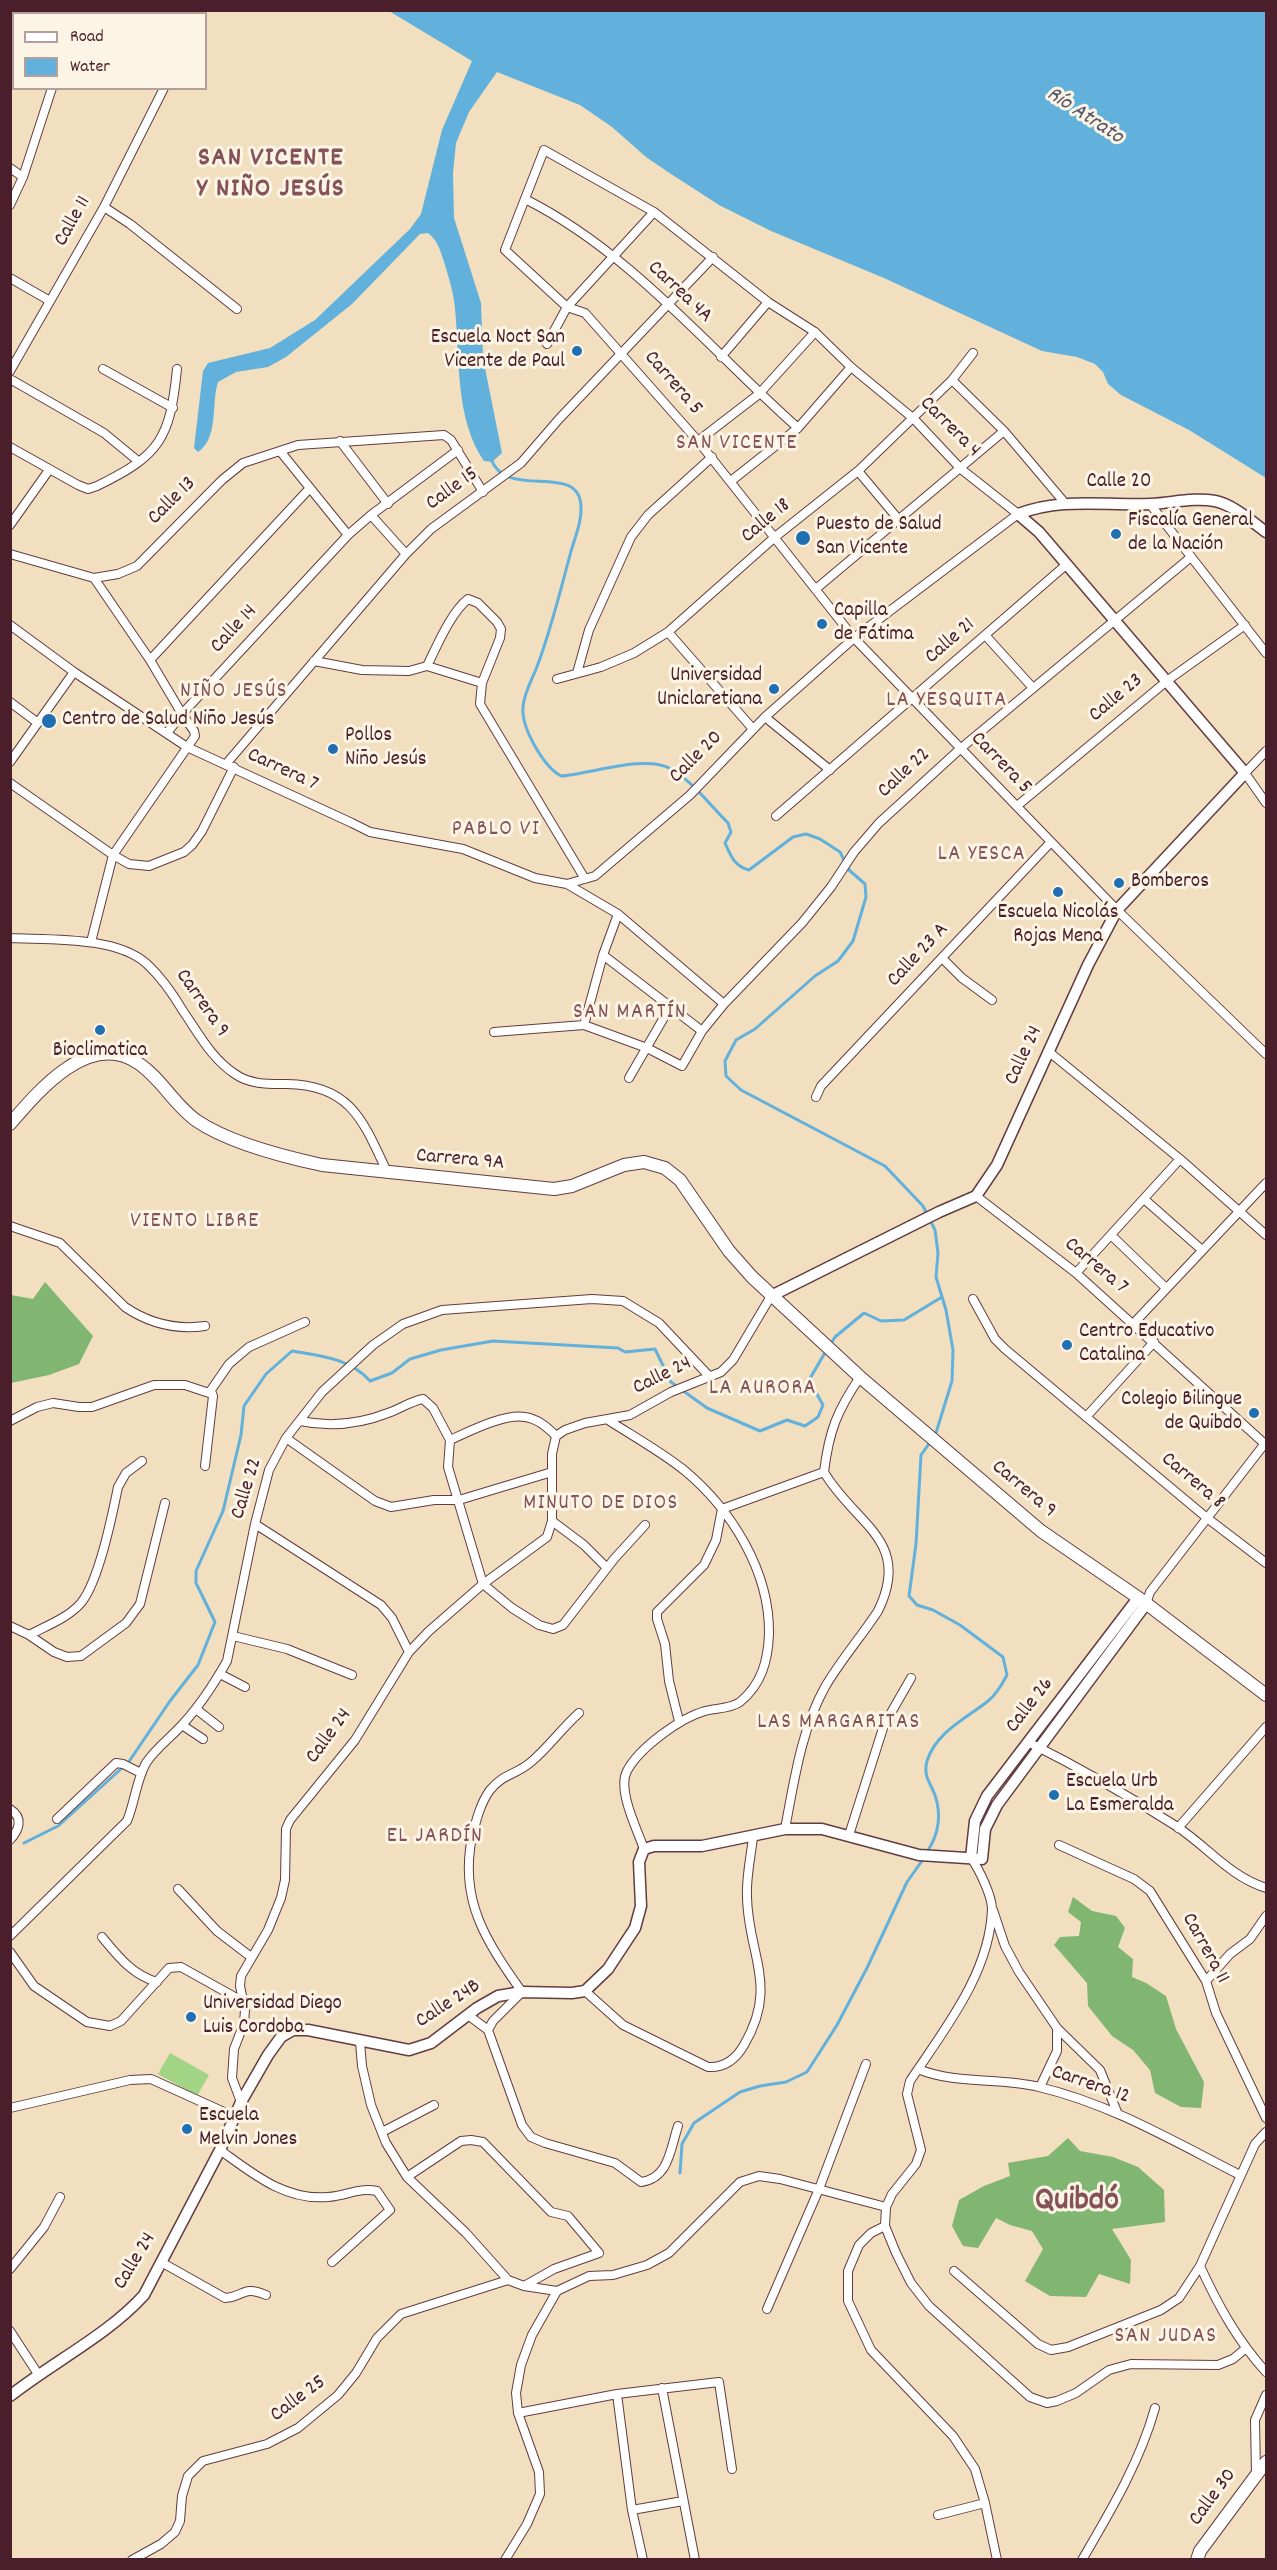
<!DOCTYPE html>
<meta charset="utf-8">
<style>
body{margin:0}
#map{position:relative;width:1277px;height:2570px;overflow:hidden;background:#f1dfbf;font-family:Dekko,sans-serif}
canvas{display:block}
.frame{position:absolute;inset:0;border:12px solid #4a1f2b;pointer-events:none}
.legend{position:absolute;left:12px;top:12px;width:195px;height:78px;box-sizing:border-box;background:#fcf5e5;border:2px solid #b59f9b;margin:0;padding:8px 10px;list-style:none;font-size:18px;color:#4a1f2b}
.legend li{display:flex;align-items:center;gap:12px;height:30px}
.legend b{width:30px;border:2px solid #b59f9b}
</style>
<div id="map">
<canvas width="1277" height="2570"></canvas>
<div class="frame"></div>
<ul class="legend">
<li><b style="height:8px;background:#fff"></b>Road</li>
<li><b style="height:16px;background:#61b1dc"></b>Water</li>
</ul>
</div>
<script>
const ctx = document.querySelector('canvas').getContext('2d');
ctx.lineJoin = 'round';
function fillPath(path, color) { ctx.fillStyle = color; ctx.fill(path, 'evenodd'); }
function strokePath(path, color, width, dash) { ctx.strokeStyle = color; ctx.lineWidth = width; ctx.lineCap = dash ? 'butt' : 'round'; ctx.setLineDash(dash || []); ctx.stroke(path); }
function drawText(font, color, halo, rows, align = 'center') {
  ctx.font = font + ' Dekko,sans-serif'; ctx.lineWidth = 6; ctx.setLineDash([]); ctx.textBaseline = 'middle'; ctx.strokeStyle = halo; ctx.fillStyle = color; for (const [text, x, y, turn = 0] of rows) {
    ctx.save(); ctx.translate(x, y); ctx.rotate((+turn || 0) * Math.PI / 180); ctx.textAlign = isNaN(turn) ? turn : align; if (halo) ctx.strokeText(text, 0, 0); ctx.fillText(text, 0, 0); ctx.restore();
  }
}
fillPath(new Path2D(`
 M170 2053 209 2075 197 2096 158 2074Z`), '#a1d585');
fillPath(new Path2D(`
 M45 1282 93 1336 79 1364 49 1375 11 1383V1295L33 1299Z
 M1073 1897 1092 1911 1116 1916 1125 1928 1118 1947 1133 1959 1132 1977 1146 1983 1166 1996 1176 2029 1204 2082 1201 2108 1181 2107 1155 2093 1150 2070 1133 2050 1112 2036 1088 2006 1087 1983 1054 1945 1060 1937 1079 1936 1081 1922 1068 1912Z
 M1068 2138 1080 2151 1113 2157 1138 2167 1164 2190 1165 2222 1112 2229 1131 2260 1130 2284 1099 2274 1086 2297 1050 2296 1025 2281 1043 2249 1032 2231 1010 2225 996 2218 978 2248 963 2246 952 2226 959 2200 984 2186 1010 2176 1008 2163 1048 2156Z`), '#80b672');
fillPath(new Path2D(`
 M389 11H1266V478L1189 430 1121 395 1108 384 1103 372 1095 364 1077 357 1042 351 884 278 771 231 719 205 668 172 646 157 612 127 580 105 497 72 469 112 456 143 453 173 454 218 481 303 483 358 502 453 492 462 484 461C455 419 460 359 455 309 454 294 449 279 445 265 441 253 438 240 428 233L420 234 352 304 286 357 268 367 236 372 218 382C211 403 219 438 198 452L194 448 203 371 208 363 270 348 315 320 410 229 421 214 442 130 472 61Z`), '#61b1dc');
strokePath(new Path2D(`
 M491 459C506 501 579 461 581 506 582 523 574 539 570 555 560 592 551 629 538 664 533 678 524 692 523 707 521 728 544 767 561 776 590 774 646 754 671 769 693 782 710 805 728 823L731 832 725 843C731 856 734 866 749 870L793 837 806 834 820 839 840 852 849 870 865 884 866 897 853 941 838 961 815 976 755 1029 736 1040 725 1061 726 1076 741 1090 885 1166 923 1206 935 1230 938 1253 936 1277 946 1310 953 1350 952 1381 935 1436
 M830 1345 835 1337 864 1313 881 1321 904 1320 942 1297
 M128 1763 170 1701 198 1665 215 1622 196 1583V1571L223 1511 241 1435 244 1406 266 1374 292 1351C320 1356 350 1358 370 1381L392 1373 410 1359 441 1350 493 1341 618 1348 625 1352 655 1349 671 1382 707 1408 760 1431 787 1420 805 1426 818 1417 823 1405 809 1380 826 1351
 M24 1843 58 1826 122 1768
 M927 1852C939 1834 942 1816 935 1795 930 1782 923 1776 927 1761 936 1732 967 1718 988 1701 997 1694 1002 1684 1007 1675L1003 1657 960 1625 933 1610 917 1605 909 1596 916 1544 921 1455 931 1441
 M680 2173 682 2144 694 2123 740 2092 760 2086 786 2082 807 2072 837 2025 867 1968 907 1882 924 1858`), '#61b1dc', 3);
const minor = new Path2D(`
 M19 14 21 10
 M78 14 79 10
 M10 30 14 24
 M10 168 23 177
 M525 199C631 252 710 350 798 428
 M10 205 23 177 52 88
 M104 207 130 224 237 309
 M10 278 50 301
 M547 344 567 307 654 212
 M721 357 768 302
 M103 369 173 408
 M10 371 104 207 164 88
 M10 379 104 433 138 461
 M952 380 1004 431 1064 502
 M340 441 388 504
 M698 441 759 394 815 332
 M10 447 78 485 88 489 97 486C161 455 170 438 177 369
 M280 451 348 535
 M858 471 899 520
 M731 481 798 428 851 367
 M1150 504 1266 653
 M371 515 406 554
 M10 525 49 470
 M10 554 94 578 150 660 182 714 167 733
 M94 578 118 574 137 566 222 480 243 463 298 445 444 435 451 440 483 492
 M817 588 1004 431
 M10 625 74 672 187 747 352 823 370 832 463 849 535 878 567 884 618 914 724 1004
 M668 632 753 729
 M985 635 1033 688
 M150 660 310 488
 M314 661 362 670 409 671 427 666 482 683
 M427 666C437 646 451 612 468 599L478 603 497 622 501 629 500 638 482 683 480 704 585 879
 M577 673 589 630 631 537 648 515 712 457
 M557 679 601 667 634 653 668 632 775 537 858 471 952 380 973 353
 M10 702 38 723
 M765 717 830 770
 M1266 751 1245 773 1266 803
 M10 762 74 672
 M226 764 406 554 431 529 521 463 559 419 713 257
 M10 783 113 855 129 864 149 866 184 852 192 845 202 831 234 767
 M1017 806 1168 680 1245 625
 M776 816 1067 564
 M567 884 595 876 690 795 765 717 854 638 1018 514 961 469 914 419 851 367 815 332 768 302 654 212 544 150 505 250 567 307 585 313 698 441 854 638 1117 910 1266 1054
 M10 938C50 940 116 936 147 964 162 978 173 994 183 1011 199 1034 211 1058 235 1074 251 1085 269 1084 287 1084 352 1085 364 1123 388 1174
 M91 942 113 855 195 736 194 731 182 714 348 535 371 515 458 450
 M603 955 702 1031
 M942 958 962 978 992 1000
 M584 1025 603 955 618 914
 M494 1032 584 1025 647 1048 682 1066 702 1031 724 1004 802 923 831 887 854 852 879 823 960 749 1191 557
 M1048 1051 1180 1159 1266 1235
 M629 1078 670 1007
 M816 1097 821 1086 1051 842
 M976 1196 1076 1273 1266 1445
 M1144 1199 1202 1250
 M10 1226 60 1243 125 1307C150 1324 176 1330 205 1326
 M1112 1236 1166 1288
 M1076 1273 1180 1159
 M973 1299 995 1339 1005 1349 1207 1518 1266 1563
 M1134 1323 1266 1183
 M1086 1417 1154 1342
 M608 1420C633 1436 660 1451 684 1470 731 1509 770 1571 769 1634 768 1660 762 1684 740 1702 730 1709 716 1708 705 1711 680 1718 639 1748 627 1771 617 1790 637 1829 644 1849
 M10 1421 37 1407 53 1403 79 1407H92L154 1385H185L209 1393 229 1364 249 1347 305 1322
 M300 1421C329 1427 360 1424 388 1413 400 1409 411 1401 423 1399L433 1408 450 1440
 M556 1436C547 1427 538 1419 525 1417 505 1413 468 1432 450 1440L448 1467 483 1584 512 1608 539 1625 553 1629 563 1625 614 1559 645 1525
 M286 1438 375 1501 391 1507 434 1500H459L552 1472
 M205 1466 213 1396 211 1391
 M552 1521 584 1545 607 1568
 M255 1524 381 1605 392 1618 409 1652
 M1146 1604 1150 1592 1266 1442
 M10 1626 29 1635 54 1652 67 1657 81 1656 126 1623 140 1604 165 1503
 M29 1635C46 1626 68 1618 81 1603 99 1581 112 1516 118 1487L126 1473 142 1461
 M233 1636 287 1649 352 1675
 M220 1674 245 1687
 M196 1709 219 1727
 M579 1713C562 1728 548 1748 531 1762 516 1775 504 1773 490 1790 480 1804 476 1821 472 1837 459 1901 486 1941 522 1992L493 2021 488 2030 522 2125 531 2137 545 2143 615 2163 641 2182C669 2178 670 2150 678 2126
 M679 1721 669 1681 665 1644 657 1619V1612L704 1565 716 1540 722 1509 824 1472
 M182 1725 203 1739
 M1028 1742C1078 1767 1129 1796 1176 1826 1208 1847 1229 1876 1266 1888
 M10 1809C24 1818 19 1830 10 1840
 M57 1819 116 1763 123 1764 141 1773
 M1178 1828 1266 1727
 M785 1829C794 1782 801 1730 825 1687 840 1661 861 1637 878 1611 913 1540 854 1524 824 1472 829 1431 837 1411 860 1377
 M849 1835 884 1725 911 1678
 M1059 1845 1134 1879 1150 1891 1206 1981 1216 2013 1266 2118
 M971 1858C979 1869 992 1896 992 1909 990 1973 944 2030 910 2081L907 2094 921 2150 916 2164 892 2194 886 2207 885 2226 896 2253 911 2283 929 2306 1030 2397 1047 2403 1057 2401 1076 2393 1109 2370 1131 2364 1218 2365 1233 2359 1245 2349
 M178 1889 217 1931 251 1957
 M993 1910 1005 1946 1019 1972 1057 2028V2051L1040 2087
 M10 1936 127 1821C135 1802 136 1781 146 1763 155 1749 170 1738 181 1726 199 1707 214 1684 227 1661L255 1524 269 1470 286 1438 322 1392 373 1345 403 1324 442 1310 592 1299 623 1301 659 1323 709 1376
 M102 1937C118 1956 132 1975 157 1982
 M10 1952 34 1986 87 2022 110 2026 121 2021 169 1968 181 1967 242 2001
 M1206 1981 1230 1954 1250 1939 1266 1916
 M585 1991 623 2025 708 2067C724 2068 736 2059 744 2045 779 1986 748 1955 747 1897 746 1877 751 1856 753 1837
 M468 2015 488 2030
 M1057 2028 1100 2070 1117 2112
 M360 2042 362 2066 371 2105 386 2143 407 2177 466 2233 508 2280 524 2286 554 2269 599 2253 568 2216 551 2212 483 2142 471 2140 461 2141 407 2177
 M918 2069C957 2085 999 2077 1039 2087 1111 2104 1175 2142 1240 2175
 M241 2102 232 2078 234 2049 244 2023 245 2010 240 1986 241 1976 268 1930 281 1898 285 1880 286 1829 290 1820 355 1740 409 1652 429 1631 483 1584 547 1537 552 1521V1454L556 1436 565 1430 585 1423 630 1415 671 1392 721 1372 733 1360 771 1296
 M10 2108 130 2080 151 2079 235 2117
 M382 2132 434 2105
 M220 2150C252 2173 285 2201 328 2197 346 2196 359 2187 377 2191L390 2210 332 2262
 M885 2226 871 2233 859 2245 848 2271V2301L871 2350 953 2436 975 2469 985 2503 997 2560
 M161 2262 225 2298C244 2297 242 2285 266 2295
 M1200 2266C1218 2305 1237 2340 1266 2372
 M10 2269 44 2227 60 2197
 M954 2271 1038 2344 1051 2350 1068 2347 1161 2310 1179 2298 1200 2266 1255 2144 1266 2132
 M524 2286 557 2291
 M767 2309 819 2189 866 2064
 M10 2331 38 2374
 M662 2388 695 2560
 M617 2394 632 2510 643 2560
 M518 2413 617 2394 719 2382 732 2469
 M1256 2474 1255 2420 1266 2395
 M632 2510 683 2501
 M938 2515 985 2503
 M132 2560 161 2544 175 2532 180 2521 182 2496 188 2476 203 2461 267 2444 298 2428 338 2395 356 2373 377 2338 401 2314 508 2280
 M505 2560 527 2524 540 2494 539 2472 518 2413 516 2393 521 2365 532 2335 557 2291 589 2276 613 2275 647 2265 669 2253 740 2182 759 2176 780 2179 886 2207
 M1082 2560C1110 2512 1140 2462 1155 2408`);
const tertiary = new Path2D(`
 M771 1296 939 1212 976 1196 997 1165 1088 965 1117 910 1245 773 1039 532 1018 514C1063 497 1103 506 1151 504 1172 503 1194 497 1215 501 1234 505 1251 521 1266 532
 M971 1858 975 1821 987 1796 1138 1598
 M10 2396C53 2362 108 2335 144 2295L220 2150 241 2102 268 2055 281 2037 293 2030H308L409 2050 431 2043 477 2008 498 1996 522 1992 572 1993 585 1991 608 1969 635 1928 641 1906 639 1862 644 1849 654 1846H702L785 1829H822L919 1855 982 1859 985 1829 997 1805 1146 1604`);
const secondary = new Path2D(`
 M10 1124C39 1090 90 1030 138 1063 161 1078 174 1105 197 1121 228 1142 285 1157 322 1165L554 1189 572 1186 624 1165 644 1162 665 1168 680 1180 729 1251 752 1277 860 1377 1041 1531 1143 1601 1266 1695
 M1197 2560 1200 2551 1266 2462`);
strokePath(minor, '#633c41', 10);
strokePath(tertiary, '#633c41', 13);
strokePath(secondary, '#633c41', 14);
strokePath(minor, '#fff', 8);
strokePath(tertiary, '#fff', 10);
strokePath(secondary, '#fff', 12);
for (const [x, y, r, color] of [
 [577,351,6,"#1f6fb2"],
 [1116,534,6,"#1f6fb2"],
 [803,538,8,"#1f6fb2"],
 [822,624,6,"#1f6fb2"],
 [774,689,6,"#1f6fb2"],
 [49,721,8,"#1f6fb2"],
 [333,749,6,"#1f6fb2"],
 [1119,883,6,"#1f6fb2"],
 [1058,892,6,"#1f6fb2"],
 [100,1030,6,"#1f6fb2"],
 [1067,1345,6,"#1f6fb2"],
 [1254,1413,6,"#1f6fb2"],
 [1054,1795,6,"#1f6fb2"],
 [191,2017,6,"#1f6fb2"],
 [187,2129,6,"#1f6fb2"]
]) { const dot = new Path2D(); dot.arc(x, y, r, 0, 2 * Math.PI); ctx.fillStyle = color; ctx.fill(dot); strokePath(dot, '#fcf5e5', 2); }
drawText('21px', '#4a1f2b', '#fcf5e5', [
 ["Calle 11",74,222,-61],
 ["Carrea 4A",679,293,43],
 ["Carrera 5",672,384,49],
 ["Carrera 4",949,428,45],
 ["Calle 20",1119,483],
 ["Calle 15",453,490,-36],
 ["Calle 13",173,502,-45],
 ["Calle 18",767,522,-40],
 ["Calle 14",235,630,-47],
 ["Calle 21",951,642,-41],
 ["Calle 23",1117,699,-40],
 ["Calle 20",697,758,-45],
 ["Carrera 5",1000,764,46],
 ["Carrera 7",282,771,25],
 ["Calle 22",905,774,-43],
 ["Calle 23 A",919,956,-47],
 ["Carrera 9",201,1004,55],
 ["Calle 24",1025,1056,-65],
 ["Carrera 9A",460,1161,5],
 ["Carrera 7",1095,1267,40],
 ["Calle 24",663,1377,-26],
 ["Carrera 8",1192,1482,40],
 ["Calle 22",248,1489,-73],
 ["Carrera 9",1023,1490,40],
 ["Calle 26",1031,1706,-52],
 ["Calle 24",330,1737,-54],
 ["Carrera 11",1204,1949,61],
 ["Calle 24B",449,2005,-33],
 ["Carrera 12",1090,2086,19],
 ["Calle 24",136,2262,-59],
 ["Calle 25",299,2400,-37],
 ["Calle 30",1214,2498,-54]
]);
drawText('21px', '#4a1f2b', '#fcf5e5', [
 ["Escuela Noct San",565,339,"right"],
 ["Vicente de Paul",565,363,"right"],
 ["Fiscalía General",1128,522],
 ["de la Nación",1128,546],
 ["Puesto de Salud",816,526],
 ["San Vicente",816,550],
 ["Capilla",834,612],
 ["de Fátima",834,636],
 ["Universidad",762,677,"right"],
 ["Uniclaretiana",762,701,"right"],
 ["Centro de Salud Niño Jesús",62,721],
 ["Pollos",345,737],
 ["Niño Jesús",345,761],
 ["Bomberos",1131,883],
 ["Escuela Nicolás",1058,914,"center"],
 ["Rojas Mena",1058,938,"center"],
 ["Bioclimatica",100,1052,"center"],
 ["Centro Educativo",1079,1333],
 ["Catalina",1079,1357],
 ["Colegio Bilingue",1242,1401,"right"],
 ["de Quibdo",1242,1425,"right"],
 ["Escuela Urb",1066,1783],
 ["La Esmeralda",1066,1807],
 ["Universidad Diego",203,2005],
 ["Luis Cordoba",203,2029],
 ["Escuela",199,2117],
 ["Melvin Jones",199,2141]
], 'left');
drawText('italic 22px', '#525269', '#fcf5e5', [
 ["Río Atrato",1084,117,33]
]);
ctx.letterSpacing = '1.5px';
drawText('22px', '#845257', '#fcf5e5', [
 ["SAN VICENTE",737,445],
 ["NIÑO JESÚS",234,693],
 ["LA YESQUITA",947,702],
 ["PABLO VI",496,831],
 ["LA YESCA",982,856],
 ["SAN MARTÍN",630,1014],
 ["VIENTO LIBRE",195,1223],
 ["LA AURORA",763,1390],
 ["MINUTO DE DIOS",601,1505],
 ["LAS MARGARITAS",839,1724],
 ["EL JARDÍN",435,1838],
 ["SAN JUDAS",1166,2338]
]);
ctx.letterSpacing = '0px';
ctx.letterSpacing = '1.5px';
drawText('bold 27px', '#845257', '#fcf5e5', [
 ["SAN VICENTE",271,160],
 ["Y NIÑO JESÚS",271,191]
]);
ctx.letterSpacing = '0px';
drawText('bold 33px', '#845257', '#fcf5e5', [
 ["Quibdó",1077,2203]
]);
</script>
